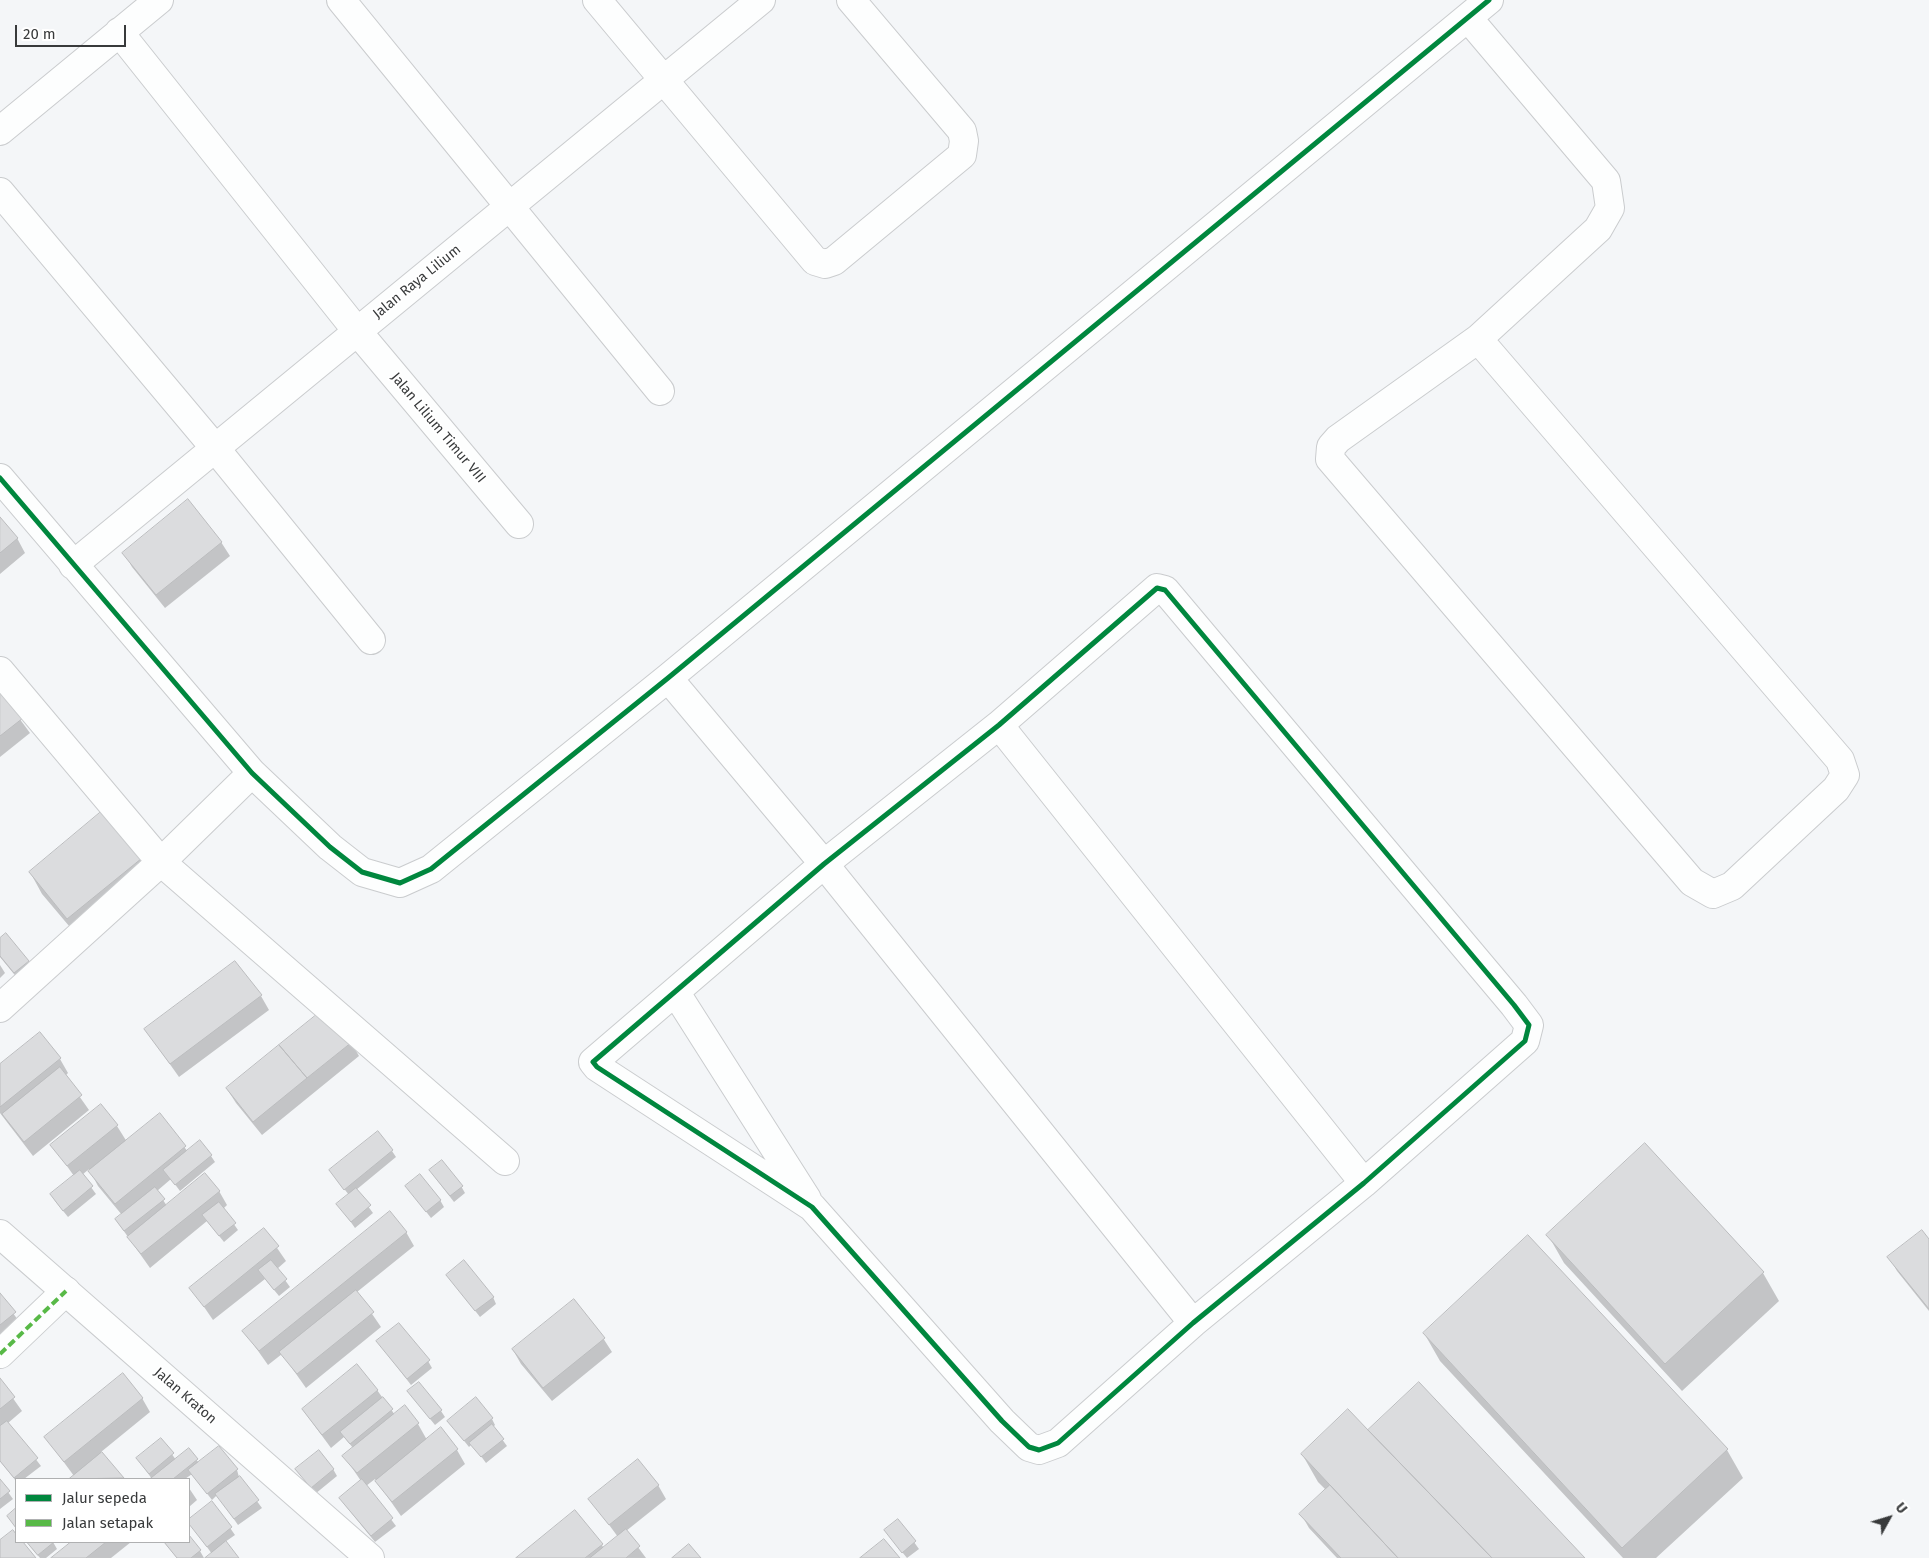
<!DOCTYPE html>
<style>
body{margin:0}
#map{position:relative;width:1929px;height:1558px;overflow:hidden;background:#f4f6f8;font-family:"Fira Sans",sans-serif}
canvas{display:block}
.legend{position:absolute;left:15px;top:1478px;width:175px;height:65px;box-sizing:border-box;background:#fff;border:1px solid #afb0b1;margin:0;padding:6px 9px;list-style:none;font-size:15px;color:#383a3b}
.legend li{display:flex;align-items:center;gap:10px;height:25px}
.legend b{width:25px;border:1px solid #afb0b1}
.north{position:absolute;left:1864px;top:1493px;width:50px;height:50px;-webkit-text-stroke:4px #fff;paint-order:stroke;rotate:51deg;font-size:14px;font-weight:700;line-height:20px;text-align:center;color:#383a3b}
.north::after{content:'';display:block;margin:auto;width:18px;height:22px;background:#383a3b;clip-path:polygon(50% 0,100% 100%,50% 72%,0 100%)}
.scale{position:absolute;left:15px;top:25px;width:111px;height:22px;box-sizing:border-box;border:2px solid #383a3b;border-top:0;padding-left:6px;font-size:15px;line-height:18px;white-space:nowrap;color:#383a3b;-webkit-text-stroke:4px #fff;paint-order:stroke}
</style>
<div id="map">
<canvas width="1929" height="1558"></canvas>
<ul class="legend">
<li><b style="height:6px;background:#00873e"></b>Jalur sepeda</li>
<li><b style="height:6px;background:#58b947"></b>Jalan setapak</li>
</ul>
<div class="north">U</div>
<div class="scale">20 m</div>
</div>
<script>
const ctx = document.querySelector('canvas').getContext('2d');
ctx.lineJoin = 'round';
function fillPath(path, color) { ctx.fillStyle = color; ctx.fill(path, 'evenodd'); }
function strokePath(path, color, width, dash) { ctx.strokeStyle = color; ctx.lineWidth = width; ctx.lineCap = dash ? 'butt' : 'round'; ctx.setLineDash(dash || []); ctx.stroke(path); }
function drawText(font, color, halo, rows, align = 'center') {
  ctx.font = font + ' "Fira Sans",sans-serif'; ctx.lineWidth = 4; ctx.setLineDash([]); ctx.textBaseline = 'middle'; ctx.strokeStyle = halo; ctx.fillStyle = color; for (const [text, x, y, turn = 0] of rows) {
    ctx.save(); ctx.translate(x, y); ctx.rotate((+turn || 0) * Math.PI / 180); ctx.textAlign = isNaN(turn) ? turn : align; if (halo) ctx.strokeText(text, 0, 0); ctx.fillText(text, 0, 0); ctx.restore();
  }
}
fillPath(new Path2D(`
 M0 518 17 538 25 553 0 574Z
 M221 542 230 556 165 608 132 567 124 553Z
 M0 692 30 733 0 757Z
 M108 808 158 876 80 939 42 894 30 872Z
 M6 935 32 968 18 979 0 957V940Z
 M0 965 5 973 0 978Z
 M261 996 269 1010 179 1077 145 1029Z
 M351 1042 359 1056 262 1135 236 1103 227 1089Z
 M60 1059 68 1073 65 1076 89 1110 33 1156 0 1113V1065Z
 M160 1115 188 1152 211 1156 215 1162 180 1191 171 1179 157 1191 167 1206 219 1191 227 1205 223 1209 238 1230 224 1242 207 1221 150 1268 116 1220 122 1215 98 1186 89 1169 82 1175 96 1194 68 1217 55 1201 52 1195 74 1176 52 1145 117 1126 127 1142Z
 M1645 1145 1763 1273 1779 1301 1682 1391 1564 1263 1548 1235Z
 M392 1151 396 1157 356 1190 373 1213 355 1228 338 1204 349 1195 330 1171Z
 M430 1171 461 1186 465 1193 454 1202Z
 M407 1187 440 1200 444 1207 431 1218Z
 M264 1229 286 1261 277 1269 290 1287 279 1296 265 1279 213 1320 191 1288Z
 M406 1232 414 1246 357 1292 381 1327 306 1388 282 1354 268 1365 244 1331Z
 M1929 1241V1311L1897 1271 1889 1257Z
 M447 1275 493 1297 496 1304 480 1317Z
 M0 1295 23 1327 0 1346Z
 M1424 1333 1727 1450 1743 1478 1656 1558H1623L1440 1361Z
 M603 1338 612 1352 552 1401 521 1364 513 1350Z
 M378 1342 428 1361 432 1368 411 1385Z
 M0 1380 22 1411 8 1423 41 1466 24 1479H16V1481L0 1461Z
 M377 1390 395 1415 418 1424 427 1440 457 1450 465 1464 401 1516 375 1479 366 1486 396 1526 375 1542 345 1505 361 1481 344 1456 353 1448 344 1437 331 1448 303 1410Z
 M142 1398 150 1412 101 1452 123 1479H71L74 1476 46 1438Z
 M413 1398 441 1411 445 1417 435 1425Z
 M492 1419 495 1425 493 1427 507 1446 486 1463 472 1444 469 1447 453 1427Z
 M1368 1432 1583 1558H1337L1309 1528 1301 1514 1326 1490 1318 1482 1302 1454Z
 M161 1439 176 1460 188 1450 199 1463 237 1470 239 1477 262 1508 238 1525 217 1495 212 1500 192 1474 185 1479H152L137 1458Z
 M297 1469H333L337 1476 315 1494Z
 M0 1481 13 1499 0 1509Z
 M658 1485 666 1499 626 1531 646 1558H518L602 1545 604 1549 618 1537 590 1499Z
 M189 1488 197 1500 189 1507Z
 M212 1502 235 1535 225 1542 238 1558H207L212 1554 189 1522Z
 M898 1520 919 1549 907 1558 885 1531Z
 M189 1537 200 1551 204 1558H177L164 1542H189Z
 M27 1542H53L57 1549 46 1558H40Z
 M69 1542H131L111 1558H53L71 1543Z`), '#0003');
const building = new Path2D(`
 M188 499 222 542 156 595 122 553Z
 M0 517 18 538 0 553Z
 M0 690 23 718 0 736Z
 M108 806 147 854 67 919 29 872Z
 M6 933 29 961 14 973 0 956V938Z
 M235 961 262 995 170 1064 144 1029Z
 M325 1008 352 1042 307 1078 279 1045Z
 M40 1032 61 1058 0 1107V1064Z
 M279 1045 307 1078 253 1122 226 1088Z
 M60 1067 82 1095 24 1142 2 1114Z
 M101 1104 118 1125 67 1166 50 1145Z
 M160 1113 186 1146 115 1204 88 1171Z
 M378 1131 393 1150 344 1190 329 1170Z
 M200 1140 212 1155 175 1185 163 1170Z
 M1645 1143 1764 1272 1665 1364 1546 1235Z
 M442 1160 463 1186 450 1196 429 1170Z
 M80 1170 93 1186 63 1211 50 1194Z
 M205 1173 220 1191 141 1254 127 1237Z
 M420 1174 441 1200 426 1212 405 1186Z
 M155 1187 165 1199 124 1231 115 1219Z
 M356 1188 371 1205 351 1222 336 1204Z
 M219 1202 236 1223 219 1236 202 1215Z
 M390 1211 407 1232 259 1351 242 1331Z
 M264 1228 279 1246 204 1307 189 1288Z
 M1922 1230 1929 1239V1309L1887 1257Z
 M1528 1235 1728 1449 1622 1548 1423 1333Z
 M271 1260 287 1279 274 1290 258 1270Z
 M464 1260 494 1297 475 1311 446 1275Z
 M356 1290 374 1312 297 1374 279 1352Z
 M0 1293 16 1312 0 1325Z
 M574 1299 605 1338 543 1388 512 1349Z
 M399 1323 430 1360 407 1379 376 1341Z
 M357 1364 378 1390 322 1435 302 1409Z
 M123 1373 143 1398 64 1462 44 1437Z
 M0 1378 15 1397 0 1409Z
 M419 1382 442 1410 430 1419 407 1391Z
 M1419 1382 1585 1558H1492L1368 1430Z
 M383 1397 393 1409 350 1444 340 1432Z
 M476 1397 493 1418 464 1441 447 1421Z
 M405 1405 419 1423 357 1473 342 1456Z
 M1348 1409 1368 1430 1492 1558H1398L1301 1454Z
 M7 1421 38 1458 14 1478 0 1461V1426Z
 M492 1424 504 1439 481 1457 469 1443Z
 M441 1427 458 1449 392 1502 375 1481Z
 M161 1438 174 1453 149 1474 136 1458Z
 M219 1446 238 1469 207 1494 188 1470Z
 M189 1448 198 1459 173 1479H150Z
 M319 1450 334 1469 311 1488 295 1469Z
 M102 1452 124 1478 69 1479Z
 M638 1459 659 1485 609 1525 588 1499Z
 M240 1476 259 1500 234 1519 215 1494Z
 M0 1479 10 1491 0 1499Z
 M362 1479 393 1518 371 1536 339 1498Z
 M1330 1485 1398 1558H1341L1299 1514Z
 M212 1501 232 1527 207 1547 189 1524V1519Z
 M16 1508V1528L7 1516Z
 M575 1510 603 1544 585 1558H516Z
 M898 1519 916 1541 902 1553 884 1530Z
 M626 1529 640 1546 626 1558H590Z
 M13 1530 16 1534V1542H23L36 1558H0V1540Z
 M189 1535 201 1550 191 1558H177L164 1542H189Z
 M884 1539 900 1558H860Z
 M226 1541 239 1558H205Z
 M27 1542H54L38 1555Z
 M71 1542H106L86 1558H51Z
 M689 1544 701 1558H672Z`);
fillPath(building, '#dbdcde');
strokePath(building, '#bbbcbe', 1);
const minor = new Path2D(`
 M341 0 660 391
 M597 0 815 261 825 264 834 261 962 155 964 141 962 131 851 0
 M1468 18 1606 181 1610 208 1598 229 1478 339 1338 439 1331 447 1330 459 1692 882 1713 894 1732 886 1836 789 1845 775 1840 760 1478 339
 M119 32 357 331 519 524
 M0 131 159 0
 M0 192 215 448 371 640
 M0 478 252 773 330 847 362 872 400 883 431 869 668 678 1489 0
 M73 565 761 0
 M1157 588 1165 590 1514 1005 1529 1025 1525 1041 1364 1183 1193 1323 1058 1443 1039 1450 1029 1447 1002 1421 812 1207 597 1067 593 1062 824 864 999 725Z
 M0 671 161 862 505 1161
 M668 678 824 864 1193 1323
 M999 725 1364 1183
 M676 993 807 1199
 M0 1008 161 862 252 773
 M0 1354 66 1291`);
const tertiary = new Path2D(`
 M0 1234 370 1558`);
strokePath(minor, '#caccce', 30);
strokePath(tertiary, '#caccce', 30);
strokePath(minor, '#fdfefe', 28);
strokePath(tertiary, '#fdfefe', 28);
strokePath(new Path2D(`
 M0 1354 66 1291`), '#58b947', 4, [8, 4]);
strokePath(new Path2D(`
 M0 478 252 773 330 847 362 872 400 883 431 869 668 678 1489 0
 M1157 588 1165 590 1514 1005 1529 1025 1525 1041 1364 1183 1193 1323 1058 1443 1039 1450 1029 1447 1002 1421 812 1207 597 1067 593 1062 824 864 999 725Z`), '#00873e', 5);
drawText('14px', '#383a3b', '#fff', [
 ["Jalan Raya Lilium",417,282,-39],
 ["Jalan Lilium Timur VIII",438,428,50],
 ["Jalan Kraton",185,1396,41]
]);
</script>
